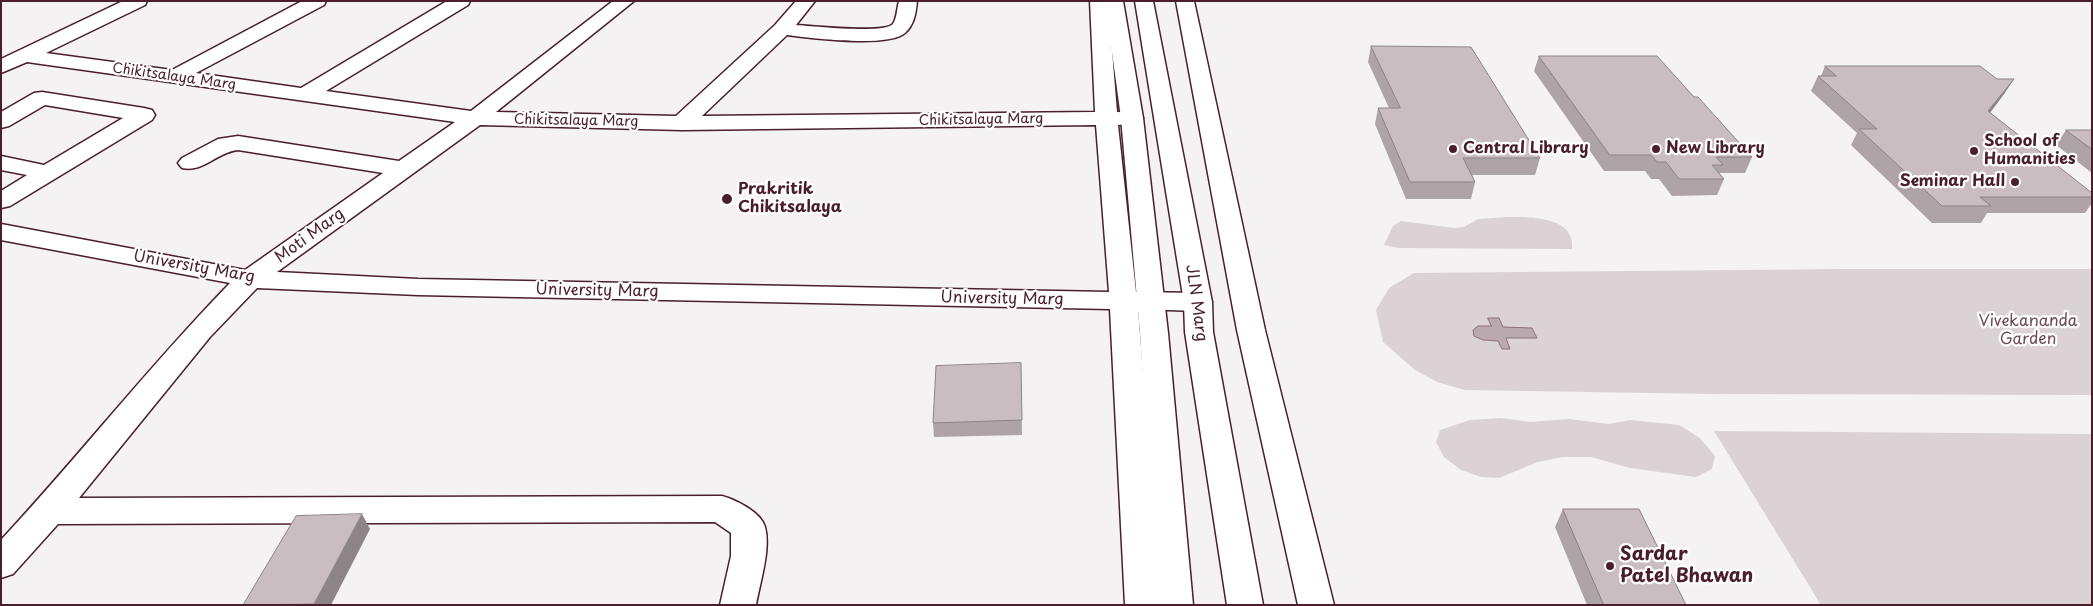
<!DOCTYPE html>
<style>
body{margin:0}
#map{position:relative;width:2093px;height:606px;overflow:hidden;background:#f4f2f2;font-family:"Playpen Sans",sans-serif}
canvas{display:block}
.frame{position:absolute;inset:0;border:2px solid #4a1f2b;pointer-events:none}
</style>
<div id="map">
<canvas width="2093" height="606"></canvas>
<div class="frame"></div>
</div>
<script>
const ctx = document.querySelector('canvas').getContext('2d');
ctx.lineJoin = 'round';
function fillPath(path, color) { ctx.fillStyle = color; ctx.fill(path, 'evenodd'); }
function strokePath(path, color, width, dash) { ctx.strokeStyle = color; ctx.lineWidth = width; ctx.lineCap = dash ? 'butt' : 'round'; ctx.setLineDash(dash || []); ctx.stroke(path); }
function drawText(font, color, halo, rows, align = 'center') {
  ctx.font = font + ' "Playpen Sans",sans-serif'; ctx.lineWidth = 4.5; ctx.setLineDash([]); ctx.textBaseline = 'middle'; ctx.strokeStyle = halo; ctx.fillStyle = color; for (const [text, x, y, turn = 0] of rows) {
    ctx.save(); ctx.translate(x, y); ctx.rotate((+turn || 0) * Math.PI / 180); ctx.textAlign = isNaN(turn) ? turn : align; if (halo) ctx.strokeText(text, 0, 0); ctx.fillText(text, 0, 0); ctx.restore();
  }
}
fillPath(new Path2D(`
 M1508 217C1529 217 1576 216 1572 249L1398 248 1384 245 1393 226 1401 221 1454 228 1464 227 1478 219Z
 M1845 269H2092V395L1712 394 1465 390 1437 382 1415 370 1383 342 1376 310 1389 288 1414 273Z
 M1501 418 1530 422 1569 419 1609 424 1630 420 1679 425 1700 438 1715 456 1712 469 1696 477 1630 468 1591 457H1563L1538 462 1499 478 1481 477 1461 470 1444 457 1436 442 1440 430 1470 420Z
 M1714 431 2092 434V605H1821Z`), '#dbd2d5');
const water = new Path2D(`
 M1488 318H1499L1503 327 1532 328 1537 338H1506L1510 349H1502L1498 341 1483 340 1474 336 1473 330 1478 326H1491Z`);
fillPath(water, '#baa9ae');
strokePath(water, '#8d727a', 1);
const minor = new Path2D(`
 M123 1H147L145 5 46 53 172 70 302 1H326L324 5 196 73 301 88 447 1H470L468 5 326 91 471 111 613 1H634L496 112 676 116 775 25 796 1H815L796 25C812 26 884 34 893 24 897 18 897 8 899 1H917C916 13 914 25 905 33 888 48 810 38 787 35L702 116 1095 112 1090 1H1108L1117 112 1140 113 1143 118 1140 123 1118 125 1136 292 1198 293 1208 296 1212 302 1208 308 1198 311 1138 309 1161 605H1125L1110 309 418 295 257 288 210 337 79 498 722 496C736 500 761 512 765 527 771 549 760 582 756 605H720L731 556V533L715 522 58 524 13 574 1 578V540C79 456 150 365 230 283L1 240V224L245 270 383 173 238 150C217 152 203 173 182 168L178 163 182 158 218 139 238 136 399 161 455 122 27 62 1 73V59ZM480 125 682 130 1096 125 1109 292 418 279 277 272Z
 M1176 1H1194L1265 330 1334 605H1298L1237 330Z
 M42 92 144 108 152 110 155 115 152 120 10 206 1 208V191L27 175 1 170V156L44 165 123 118 45 105 9 126 1 128V112L34 93Z`);
const major = new Path2D(`
 M1105 1H1123L1143 118 1168 333 1193 605H1157L1140 333 1121 118Z
 M1135 1H1153L1212 302 1213 332 1263 605H1227L1185 332 1184 302Z`);
strokePath(minor, '#4a1f2b', 3);
strokePath(major, '#4a1f2b', 3);
fillPath(minor, '#fff');
fillPath(major, '#fff');
fillPath(new Path2D(`
 M1371 46 1540 158 1535 175H1472L1475 182 1471 199H1406L1375 124 1378 108H1389L1368 62Z
 M1539 56 1694 97 1752 157 1745 173H1719L1724 179 1717 195 1672 196 1659 179H1651L1645 171H1604L1534 71Z
 M1825 66 1997 79H2014L2004 94 1990 113 2092 193V203L2085 213H1987L1981 223H1932L1851 145 1857 133 1811 91 1818 76H1821Z
 M2066 130H2092V173L2056 145Z
 M1021 363 1022 435 934 437 933 423Z
 M1563 509 1686 605H1587L1555 527Z`), '#aea3a6');
fillPath(new Path2D(`
 M2014 79 2004 94 1979 127 1988 111Z
 M362 514 370 529 331 605H314V604Z`), '#8d8487');
const building = new Path2D(`
 M1371 46 1471 47 1540 158H1463L1475 182H1410L1378 108H1400Z
 M1539 56H1657L1694 97H1698L1752 157H1716L1723 165H1712L1724 179H1679L1666 162H1657L1651 155H1610Z
 M1825 66H1980L1997 79H2014L1988 111 2092 193V197H1980L1991 206H1942L1859 129H1877L1818 76H1836Z
 M2066 130H2092V149Z
 M1021 363 1022 420 933 423 936 366Z
 M1563 509H1639L1686 605H1604Z
 M362 514 314 604 243 605 296 516Z`);
fillPath(building, '#cabdc1');
strokePath(building, '#8d8487', 1);
for (const [x, y, r, color] of [
 [1453,149,5,"#4a1f2b"],
 [1656,149,5,"#4a1f2b"],
 [1974,151,5,"#4a1f2b"],
 [2015,182,5,"#4a1f2b"],
 [727,199,6,"#4a1f2b"],
 [1610,566,5,"#4a1f2b"]
]) { const dot = new Path2D(); dot.arc(x, y, r, 0, 2 * Math.PI); ctx.fillStyle = color; ctx.fill(dot); strokePath(dot, '#fff', 2); }
drawText('14px', '#4a1f2b', '#fff', [
 ["Chikitsalaya Marg",174,77,8],
 ["Chikitsalaya Marg",981,120,-1],
 ["Chikitsalaya Marg",576,121,1]
]);
drawText('bold 16px', '#4a1f2b', '#fff', [
 ["School of",1984,142],
 ["Humanities",1984,160],
 ["Central Library",1463,149],
 ["New Library",1666,149],
 ["Seminar Hall",2005,182,"right"],
 ["Prakritik",738,190],
 ["Chikitsalaya",738,208]
], 'left');
drawText('16px', '#4a1f2b', '#fff', [
 ["Moti Marg",310,236,-36],
 ["University Marg",194,267,10],
 ["University Marg",597,291,1],
 ["University Marg",1002,299,1],
 ["JLN Marg",1196,303,82]
]);
drawText('16px', '#6e4c56', '#fff', [
 ["Vivekananda",2028,322],
 ["Garden",2028,340]
]);
drawText('bold 19px', '#4a1f2b', '#fff', [
 ["Sardar",1620,555],
 ["Patel Bhawan",1620,577]
], 'left');
</script>
